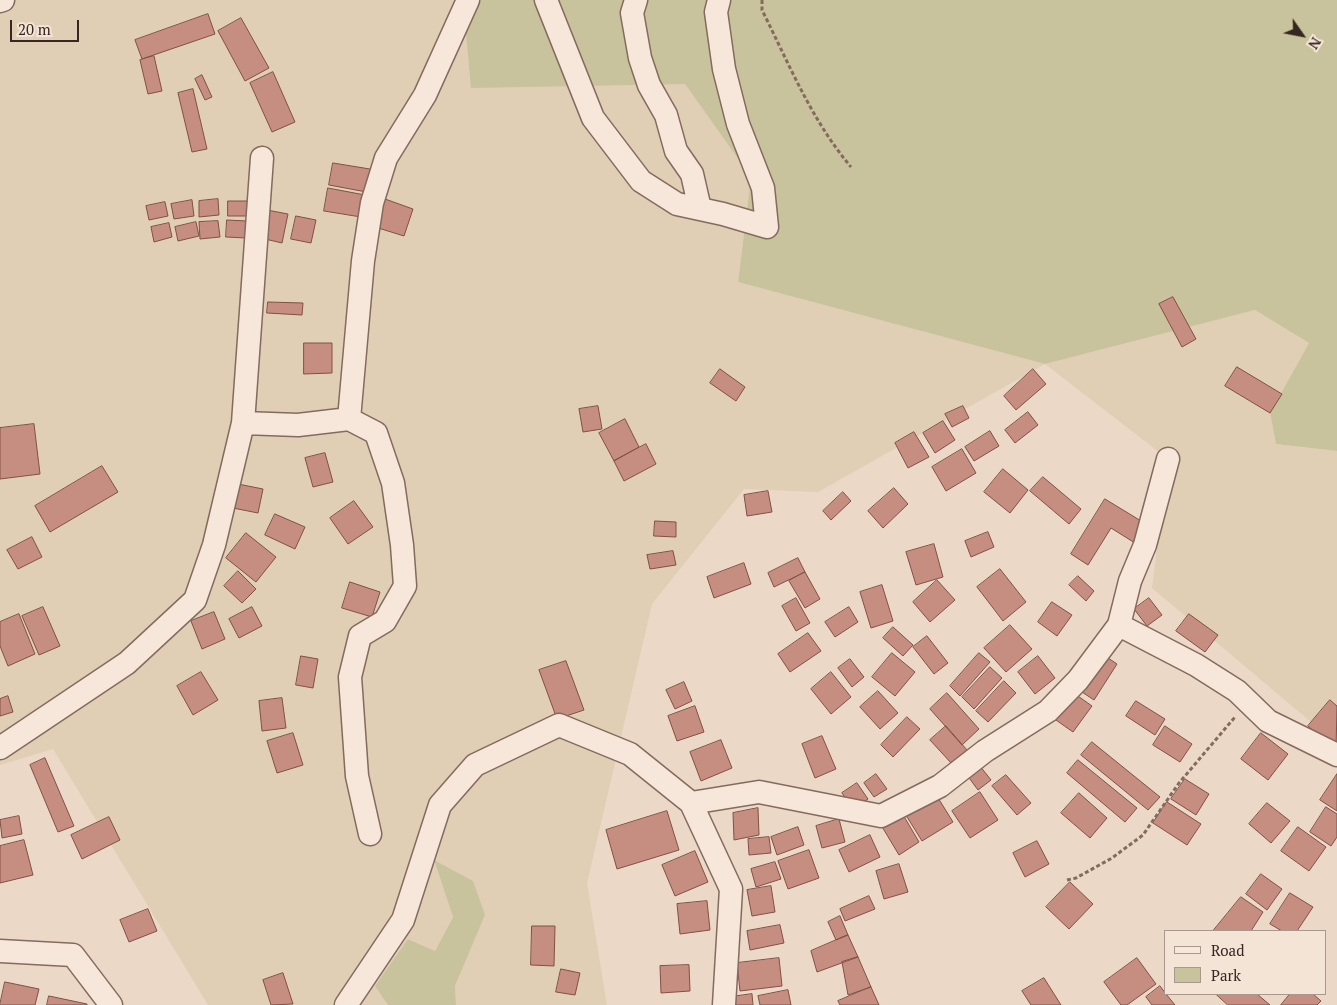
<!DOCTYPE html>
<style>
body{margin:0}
#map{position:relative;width:1337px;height:1005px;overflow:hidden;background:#ebd8c7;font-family:"PT Serif",serif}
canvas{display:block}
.legend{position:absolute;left:1164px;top:930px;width:162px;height:65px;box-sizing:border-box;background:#f3e4d6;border:1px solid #a8988e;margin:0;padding:6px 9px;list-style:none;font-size:15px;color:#372621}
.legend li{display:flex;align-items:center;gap:10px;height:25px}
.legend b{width:25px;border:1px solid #a8988e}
.north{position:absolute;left:1277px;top:10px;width:50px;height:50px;-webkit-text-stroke:4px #f3e4d6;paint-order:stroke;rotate:123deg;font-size:14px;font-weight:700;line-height:20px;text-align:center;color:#372621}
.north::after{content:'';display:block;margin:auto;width:18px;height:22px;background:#372621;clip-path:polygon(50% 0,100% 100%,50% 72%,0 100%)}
.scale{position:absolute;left:10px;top:20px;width:69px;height:22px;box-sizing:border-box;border:2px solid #372621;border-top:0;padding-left:6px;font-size:15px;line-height:18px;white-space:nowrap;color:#372621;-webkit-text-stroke:4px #f3e4d6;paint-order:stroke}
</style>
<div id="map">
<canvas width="1337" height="1005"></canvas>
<ul class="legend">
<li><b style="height:6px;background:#f6e7da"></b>Road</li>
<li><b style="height:14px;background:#c8c39c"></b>Park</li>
</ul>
<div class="north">N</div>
<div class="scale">20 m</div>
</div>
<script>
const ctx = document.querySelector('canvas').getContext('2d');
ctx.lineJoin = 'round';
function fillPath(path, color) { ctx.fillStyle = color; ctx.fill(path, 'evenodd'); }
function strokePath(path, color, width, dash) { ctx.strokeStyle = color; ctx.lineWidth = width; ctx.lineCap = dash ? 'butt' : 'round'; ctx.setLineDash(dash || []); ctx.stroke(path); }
fillPath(new Path2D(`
 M0 0H463L685 84 751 177 738 282 1045 364 1255 310 1309 343 1270 413 1276 444 1337 451V744L1152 588 1168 459 1045 364 818 492 744 489 652 604 587 883 607 1005H456L455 986 485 915 434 861 453 916 435 951 409 939 375 986 388 1005H208L53 749 0 765Z`), '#e0cfb5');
fillPath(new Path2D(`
 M463 0H1337V451L1276 444 1270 413 1309 343 1255 310 1045 364 738 282 751 177 685 84 471 88Z
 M434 860 473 881 485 915 455 986 456 1005H388L375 986 408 939 435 951 453 917Z`), '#c8c39c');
const building = new Path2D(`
 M208 14 215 34 142 59 135 40Z
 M241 18 269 68 245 81 218 31Z
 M154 56 162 91 148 94 140 60Z
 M273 72 295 122 272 132 250 83Z
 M202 75 212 97 205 100 195 79Z
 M193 89 207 149 192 152 178 93Z
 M333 163 376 170 372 193 329 185Z
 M328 188 365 195 361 217 324 211Z
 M218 199 219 215 199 217V201Z
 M385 199 413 209 404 236 375 227Z
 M192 200 194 216 174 219 171 204Z
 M228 201H250V216H228Z
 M165 202 168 216 149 220 146 206Z
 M267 210 288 214 282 243 261 238Z
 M296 216 316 220 311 243 291 239Z
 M227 220 247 221 246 238 226 237Z
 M218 221 220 237 200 239 199 222Z
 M196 222 199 236 178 241 175 227Z
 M169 223 172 237 154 242 151 227Z
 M1173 297 1196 339 1182 347 1159 304Z
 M268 302 303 303 302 315 267 313Z
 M304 343H332V373L304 374Z
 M1237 367 1282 394 1270 413 1225 386Z
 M720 369 745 387 736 401 710 383Z
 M1033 369 1046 384 1016 410 1004 396Z
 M598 406 602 429 583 432 579 409Z
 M963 406 969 418 952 427 945 414Z
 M1028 412 1038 425 1015 443 1005 430Z
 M625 419 639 447 614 461 599 433Z
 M943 421 955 440 935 453 923 433Z
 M34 424 40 474 0 479V428Z
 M990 431 999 446 974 461 965 447Z
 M914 432 929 457 908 468 895 443Z
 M646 444 656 464 624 481 614 461Z
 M962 449 976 473 946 491 932 467Z
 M325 453 333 482 313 487 305 458Z
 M102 466 118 492 50 532 35 506Z
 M1003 469 1028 490 1010 513 984 492Z
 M1043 477 1081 509 1069 524 1030 491Z
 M233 483 263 489 258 513 228 507Z
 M894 488 908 504 883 528 868 511Z
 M768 491 772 512 747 516 744 495Z
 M843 492 851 501 831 520 823 511Z
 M1105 499 1146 524 1135 543 1111 528 1088 565 1071 554Z
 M354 501 373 527 348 544 330 518Z
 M275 514 305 527 295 549 265 535Z
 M655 521 676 522V537L654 536Z
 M988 532 994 547 971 557 965 541Z
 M246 533 276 557 256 582 226 558Z
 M32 537 42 557 18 569 7 550Z
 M934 544 943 577 916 585 906 552Z
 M673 551 676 565 650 569 647 555Z
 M798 558 805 572 774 587 768 573Z
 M744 563 751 584 714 598 707 577Z
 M1000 569 1026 602 1003 621 977 587Z
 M238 571 256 589 242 603 224 586Z
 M805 572 820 599 805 608 789 581Z
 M1078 576 1094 591 1086 601 1069 585Z
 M937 580 955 600 930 622 913 602Z
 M350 582 380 592 372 617 342 608Z
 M882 585 893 621 871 628 860 592Z
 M796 598 810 623 796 631 782 606Z
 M1149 598 1162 615 1147 626 1134 609Z
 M1052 602 1072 615 1057 636 1038 622Z
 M43 607 60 646 39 655 22 616Z
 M252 607 262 626 239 638 229 619Z
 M849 607 858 622 835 637 825 622Z
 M214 612 225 639 202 649 191 621Z
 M19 614 35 654 8 666 0 646V622Z
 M1189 614 1218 635 1205 652 1176 631Z
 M1010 625 1032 649 1006 672 984 648Z
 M893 627 913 645 903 656 883 638Z
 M808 633 821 651 790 672 778 654Z
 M927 636 948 663 934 674 913 647Z
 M892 653 915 672 895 696 872 677Z
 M979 653 990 662 960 696 950 686Z
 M1102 654 1117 664 1094 700 1079 690Z
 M301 656 318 659 313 688 296 685Z
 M1038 656 1055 678 1035 694 1018 672Z
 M850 659 864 677 852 687 838 668Z
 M566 661 584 710 557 719 539 670Z
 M990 667 1002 678 974 709 962 697Z
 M201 672 218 700 193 715 177 686Z
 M831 672 851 697 831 714 811 689Z
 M1004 681 1016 693 988 722 976 711Z
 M684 682 692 701 675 709 666 690Z
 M878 691 898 713 880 729 860 707Z
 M947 693 979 729 962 745 930 709Z
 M1075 694 1092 706 1073 732 1056 720Z
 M8 696 13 712 0 716V699Z
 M282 698 286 728 262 731 259 701Z
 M1330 700 1337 706 1336 751 1308 726Z
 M1136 701 1165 719 1155 735 1126 716Z
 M695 706 704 732 677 741 668 716Z
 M907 717 920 729 893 757 881 745Z
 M946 726 967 750 952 764 930 740Z
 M1165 726 1192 744 1180 762 1153 745Z
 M293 733 303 765 277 773 267 741Z
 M1261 733 1288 754 1268 780 1241 759Z
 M822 736 836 769 815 778 802 744Z
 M721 740 732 768 701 781 690 752Z
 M1092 742 1160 797 1148 810 1081 755Z
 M45 758 74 826 58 832 30 765Z
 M1078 760 1137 808 1125 822 1067 773Z
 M976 761 991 780 978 790 964 771Z
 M876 774 887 789 874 797 864 783Z
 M1337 774V811L1320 800Z
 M1006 775 1031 803 1017 815 992 786Z
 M1185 779 1209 794 1196 815 1171 799Z
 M857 783 868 799 853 809 842 793Z
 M980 792 998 820 970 838 952 811Z
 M935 793 953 822 922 841 904 812Z
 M1079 793 1107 818 1090 838 1061 813Z
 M1167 802 1201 824 1187 845 1153 823Z
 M1267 803 1290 821 1271 843 1249 824Z
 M1326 807 1337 814V837L1331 846 1310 832Z
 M758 808 759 835 734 840 733 813Z
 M667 811 679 850 617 869 606 830Z
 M902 813 919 842 899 855 881 825Z
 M19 816 22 834 2 838 0 820Z
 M109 817 120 840 82 859 71 835Z
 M839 819 845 842 822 848 816 826Z
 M798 827 804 845 777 855 771 837Z
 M1298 827 1326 847 1309 871 1281 851Z
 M870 835 880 857 849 872 839 850Z
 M769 837 771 853 749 855 748 839Z
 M24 840 33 875 0 883V846Z
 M1037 841 1049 864 1025 877 1013 853Z
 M809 850 819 878 788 889 778 861Z
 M695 851 708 882 675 896 662 865Z
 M775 862 781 879 756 887 751 869Z
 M899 864 908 892 884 899 876 871Z
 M1261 874 1282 889 1267 910 1246 894Z
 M1070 882 1093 904 1069 929 1046 907Z
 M771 886 775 912 752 916 747 890Z
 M1290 893 1313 907 1297 931H1282L1270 924Z
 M869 896 875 909 845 921 840 909Z
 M1241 897 1263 912 1251 931H1213Z
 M707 901 710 930 680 934 677 904Z
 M148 909 157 931 129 942 120 920Z
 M840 916 848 935 836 940 828 922Z
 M780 925 784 943 750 950 747 931Z
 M532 926H555L554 966 531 965Z
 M848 935 858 957 817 972 811 951Z
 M858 957 871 987 848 995 842 962Z
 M779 958 782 986 740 991 737 963Z
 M1137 958 1156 984 1127 1005H1121L1104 982Z
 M689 965 690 991 661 993 660 966Z
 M561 969 580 973 575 995 556 992Z
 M283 973 293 1004 271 1005 263 980Z
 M1044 978 1061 1005H1031L1022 991Z
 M5 982 39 989 35 1005H0Z
 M1160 986 1166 994 1175 1005H1152L1146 997Z
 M871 987 879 1005H840L838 1001Z
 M788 990 791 1005H760L758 996Z
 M752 994 753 1005H732L731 997Z
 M1216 994H1257L1270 1005H1228Z
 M1290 994H1313L1321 1001 1317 1005H1281Z
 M49 996 87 1004V1005H47Z`);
fillPath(building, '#c68d81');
strokePath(building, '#825046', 1);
const street = new Path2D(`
 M546 0 593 118 641 181 677 204 723 214 767 227 763 188 738 124 724 69 716 12 719 0
 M636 0 632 13 640 58 649 85 666 115 676 151 692 174 700 209
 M0 1 3 0
 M349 419 363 261 372 203 386 158 425 95 468 0
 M243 423 298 425 349 419 376 433 393 483 402 545 405 586 385 621 360 636 350 677 357 776 370 834
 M1119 625 1196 665 1237 691 1268 721 1337 755
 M0 748 127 663 195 600 214 545 243 423 262 158
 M691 803 759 792 881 816 940 786 985 751 1048 711 1078 680 1119 625 1130 581 1145 545 1168 459
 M0 951 73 955 111 1005
 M346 1005 403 920 440 805 475 765 559 725 630 754 691 803 731 889 724 1005`);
strokePath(street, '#856a5e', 25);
strokePath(new Path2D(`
 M762 0V10C789 64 812 121 851 167
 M1067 880 1076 878 1112 858 1143 835 1179 783 1235 717`), '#856a5e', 3, [4, 2.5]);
strokePath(street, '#f6e7da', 22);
</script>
